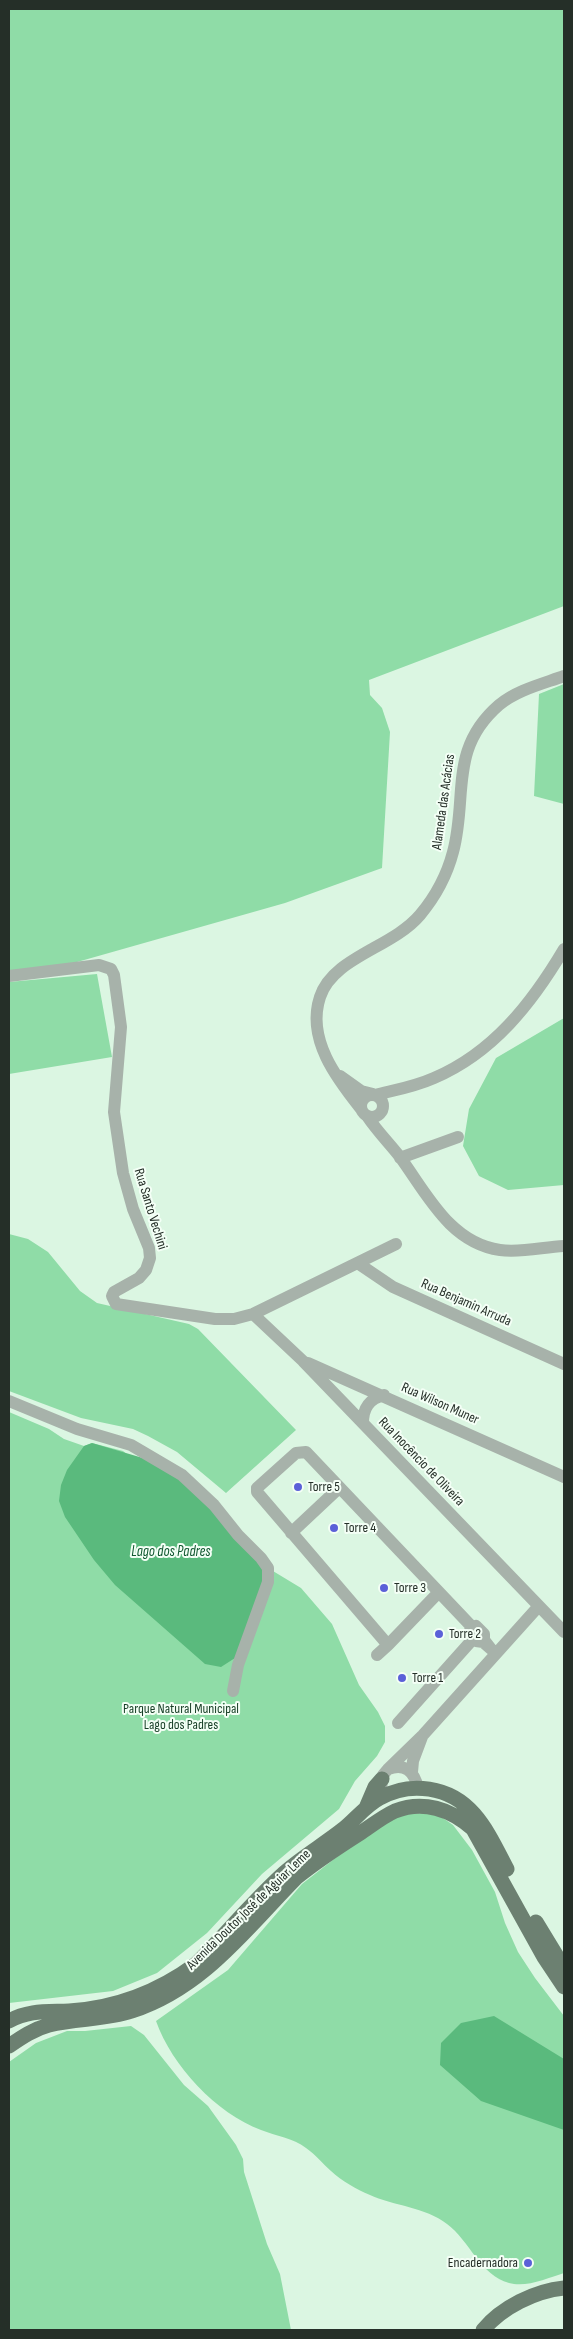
<!DOCTYPE html>
<meta charset="utf-8">
<style>
body{margin:0}
#map{position:relative;width:573px;height:2339px;overflow:hidden;background:#dbf6e2;font-family:"Sofia Sans Condensed",sans-serif}
canvas{display:block}
.frame{position:absolute;inset:0;border:10px solid #252f28;pointer-events:none}
</style>
<div id="map">
<canvas width="573" height="2339"></canvas>
<div class="frame"></div>
</div>
<script>
const ctx = document.querySelector('canvas').getContext('2d');
ctx.lineJoin = 'round';
function fillPath(path, color) { ctx.fillStyle = color; ctx.fill(path, 'evenodd'); }
function strokePath(path, color, width, dash) { ctx.strokeStyle = color; ctx.lineWidth = width; ctx.lineCap = dash ? 'butt' : 'round'; ctx.setLineDash(dash || []); ctx.stroke(path); }
function drawText(font, color, halo, rows, align = 'center') {
  ctx.font = font + ' "Sofia Sans Condensed",sans-serif'; ctx.lineWidth = 4; ctx.setLineDash([]); ctx.textBaseline = 'middle'; ctx.strokeStyle = halo; ctx.fillStyle = color; for (const [text, x, y, turn = 0] of rows) {
    ctx.save(); ctx.translate(x, y); ctx.rotate((+turn || 0) * Math.PI / 180); ctx.textAlign = isNaN(turn) ? turn : align; if (halo) ctx.strokeText(text, 0, 0); ctx.fillText(text, 0, 0); ctx.restore();
  }
}
fillPath(new Path2D(`
 M9 9H564V606L369 680 370 695 382 708 390 732 382 868 285 903 56 968 9 975Z
 M564 684V804L534 796 539 694Z
 M97 974 112 1057 9 1074V982Z
 M564 1018V1185L508 1190 479 1176 463 1146 469 1109 496 1058Z
 M9 1234 28 1239 48 1252 80 1291 97 1303 189 1324 198 1329 296 1430 226 1493 177 1452 148 1436 133 1429 81 1418 9 1391Z
 M9 1412 49 1429 64 1439 84 1446 92 1443 123 1451 268 1568 301 1588 332 1624 359 1685 378 1712 385 1726V1742L377 1756 355 1781 339 1809 262 1874 207 1933 157 1973 113 1991 9 2003Z
 M424 1813 440 1816 453 1825 472 1850 495 1892 505 1923 518 1952 535 1978 564 2016V2273C548 2278 526 2288 509 2283 481 2276 469 2240 447 2224 425 2207 394 2206 370 2195 356 2189 342 2181 331 2171 323 2164 316 2155 306 2148 293 2138 276 2136 261 2130 216 2113 172 2066 156 2021L228 1970 302 1884 365 1835 392 1819 408 1814Z
 M131 2026 144 2035 184 2085 208 2106 236 2145 243 2159 244 2172 267 2244 280 2274 291 2330H9V2062L36 2043 67 2031H85Z`), '#8fdca7');
fillPath(new Path2D(`
 M92 1443 153 1461 182 1477 268 1568 235 1658 221 1667 205 1664 115 1585 94 1560 65 1517 59 1501 61 1485 67 1470 84 1446Z
 M494 2016 564 2059V2130L481 2101 440 2065 441 2043 461 2023Z`), '#5aba7d');
strokePath(new Path2D(`
 M9 976 99 965 111 969 114 975 121 1027 114 1112 123 1173 133 1209 149 1248 150 1258 146 1270 139 1278 114 1292 112 1296 116 1304 215 1319H234L253 1314 396 1244
 M340 1076 361 1091 373 1094
 M361 1106a11 11 0 1 1 22 0a11 11 0 1 1-22 0Z
 M375 1095C395 1090 414 1087 434 1078 493 1053 532 1003 564 949
 M361 1109C337 1079 306 1039 320 997 333 957 392 948 420 915 435 897 447 875 453 852 468 797 448 749 499 705 517 690 542 684 564 676
 M367 1116C377 1131 389 1143 400 1157 427 1194 450 1243 500 1250 521 1253 543 1247 564 1246
 M400 1158 458 1137
 M359 1264 393 1287 564 1364
 M253 1314 303 1361 564 1632
 M308 1363 564 1477
 M9 1401 77 1429 131 1445 182 1475 214 1505 238 1535 261 1558 268 1568V1582L238 1665 233 1691
 M363 1423C363 1408 369 1399 384 1395
 M291 1533 339 1488
 M439 1592 388 1645 257 1492V1488L296 1453 306 1452 473 1628
 M476 1626 484 1634V1640L491 1649 483 1642 476 1641 470 1634V1630Z
 M377 1655 388 1645
 M398 1723 473 1639
 M388 1769C405 1763 414 1771 418 1788
 M412 1772 413 1761 422 1737
 M381 1788 383 1775 388 1769 423 1735 538 1607`), '#a7b2aa', 12);
strokePath(new Path2D(`
 M366 1808 375 1787 382 1779
 M536 1922 564 1968
 M9 2021C29 2010 47 2012 69 2011 116 2008 158 1992 196 1964 226 1934 253 1901 284 1873 302 1857 323 1845 342 1830 355 1820 365 1806 380 1798 410 1781 450 1786 474 1814 488 1830 497 1850 507 1869
 M9 2046C22 2037 34 2029 49 2025 77 2018 105 2020 132 2011 203 1988 246 1929 296 1878 316 1862 337 1848 359 1834 371 1826 382 1817 395 1811 423 1800 451 1809 473 1829L544 1957 564 1987
 M483 2330C502 2307 535 2291 564 2288`), '#6c8071', 15);
for (const [x, y, r, color] of [
 [298,1487,5,"#5b60d8"],
 [334,1528,5,"#5b60d8"],
 [384,1588,5,"#5b60d8"],
 [439,1634,5,"#5b60d8"],
 [402,1678,5,"#5b60d8"],
 [528,2263,5,"#5b60d8"]
]) { const dot = new Path2D(); dot.arc(x, y, r, 0, 2 * Math.PI); ctx.fillStyle = color; ctx.fill(dot); strokePath(dot, '#f4fff6', 2); }
drawText('14px', '#252f28', '#f4fff6', [
 ["Alameda das Acácias",444,802,-82],
 ["Rua Santo Vechini",150,1209,73],
 ["Rua Benjamin Arruda",466,1303,24],
 ["Rua Wilson Muner",440,1404,24],
 ["Rua Inocêncio de Oliveira",421,1462,46],
 ["Avenida Doutor José de Aguiar Leme",249,1910,-44]
]);
drawText('14px', '#252f28', '#f4fff6', [
 ["Torre 5",308,1487],
 ["Torre 4",344,1528],
 ["Torre 3",394,1588],
 ["Torre 2",449,1634],
 ["Torre 1",412,1678],
 ["Encadernadora",518,2263,"right"]
], 'left');
drawText('14px', '#163e25', '#f4fff6', [
 ["Parque Natural Municipal",181,1709],
 ["Lago dos Padres",181,1725]
]);
drawText('italic 15px', '#105830', '#f4fff6', [
 ["Lago dos Padres",171,1552]
]);
</script>
